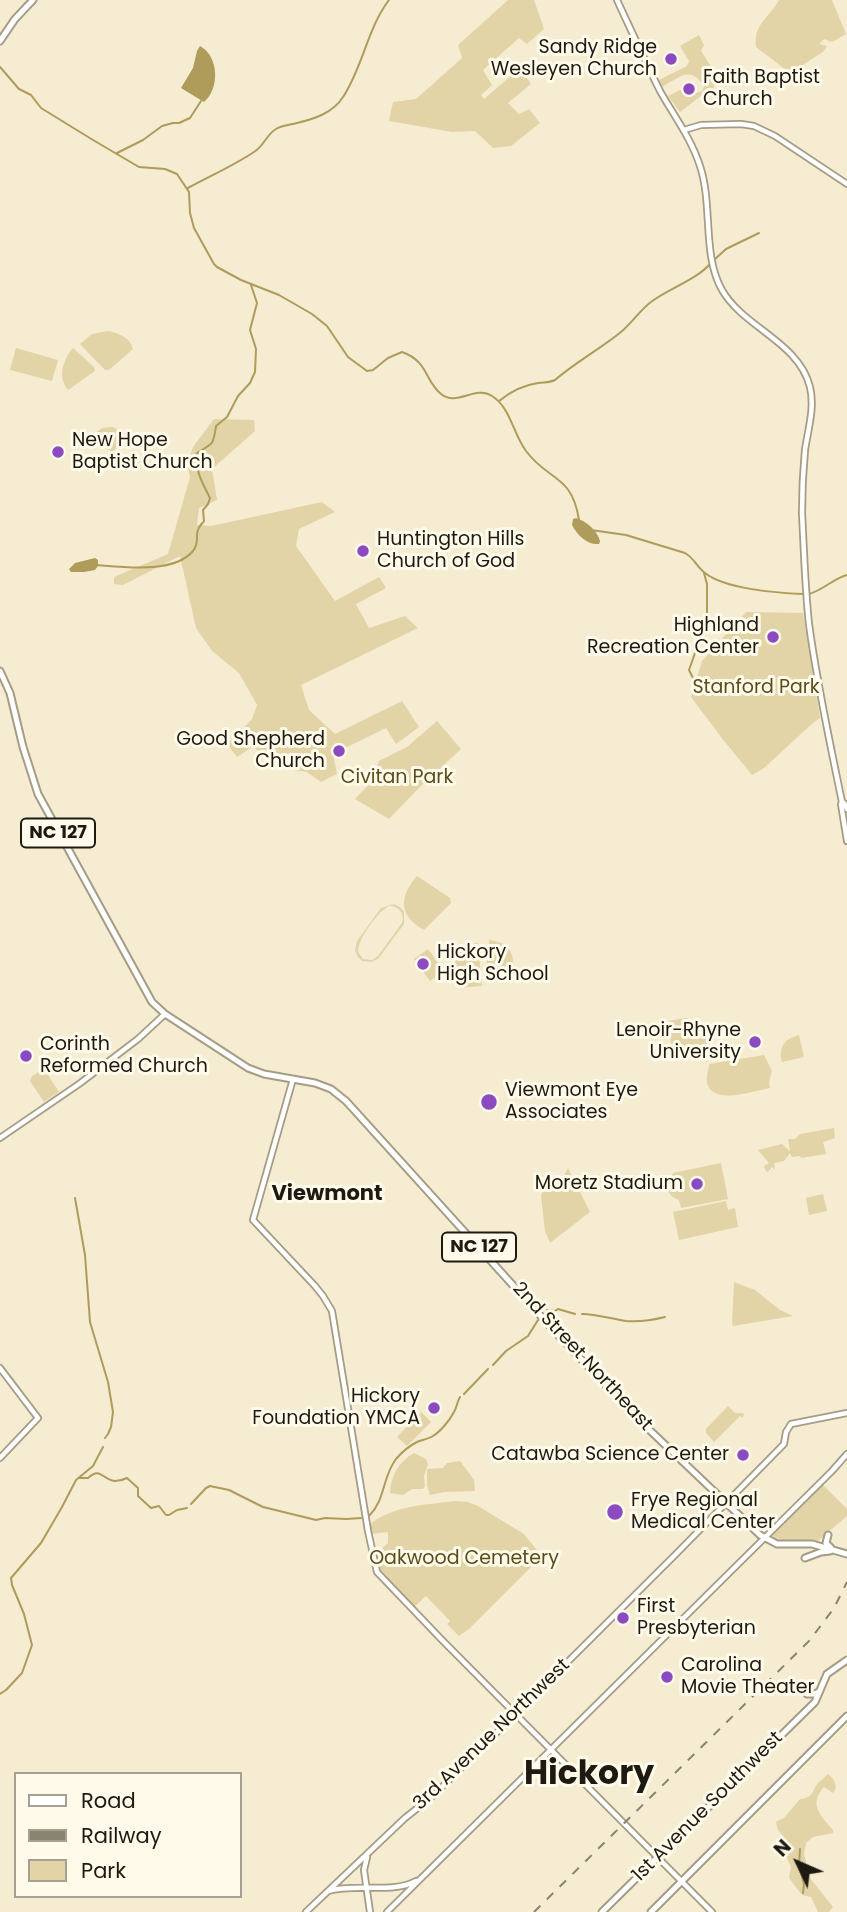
<!DOCTYPE html>
<style>
body{margin:0}
#map{position:relative;width:847px;height:1912px;overflow:hidden;background:#f5ecd2;font-family:Poppins,sans-serif}
canvas{display:block}
.legend{position:absolute;left:14px;top:1772px;width:228px;height:126px;box-sizing:border-box;background:#fffaea;border:2px solid #a5a093;margin:0;padding:9px 12px;list-style:none;font-size:21px;color:#1d1a11}
.legend li{display:flex;align-items:center;gap:14px;height:35px}
.legend b{width:35px;border:2px solid #a5a093}
.north{position:absolute;left:763px;top:1828px;width:70px;height:70px;-webkit-text-stroke:5px #fffaea;paint-order:stroke;rotate:314deg;font-size:19px;font-weight:700;line-height:28px;text-align:center;color:#1d1a11}
.north::after{content:'';display:block;margin:auto;width:24px;height:32px;background:#1d1a11;clip-path:polygon(50% 0,100% 100%,50% 72%,0 100%)}
</style>
<div id="map">
<canvas width="847" height="1912"></canvas>
<ul class="legend">
<li><b style="height:9px;background:#fff"></b>Road</li>
<li><b style="height:9px;background:#898371"></b>Railway</li>
<li><b style="height:19px;background:#e2d4a7"></b>Park</li>
</ul>
<div class="north">N</div>
</div>
<script>
const ctx = document.querySelector('canvas').getContext('2d');
ctx.lineJoin = 'round';
function fillPath(path, color) { ctx.fillStyle = color; ctx.fill(path, 'evenodd'); }
function strokePath(path, color, width, dash) { ctx.strokeStyle = color; ctx.lineWidth = width; ctx.lineCap = dash ? 'butt' : 'round'; ctx.setLineDash(dash || []); ctx.stroke(path); }
function drawText(font, color, halo, rows, align = 'center') {
  ctx.font = font + ' Poppins,sans-serif'; ctx.lineWidth = 6; ctx.setLineDash([]); ctx.textBaseline = 'middle'; ctx.strokeStyle = halo; ctx.fillStyle = color; for (const [text, x, y, turn = 0] of rows) {
    ctx.save(); ctx.translate(x, y); ctx.rotate((+turn || 0) * Math.PI / 180); ctx.textAlign = isNaN(turn) ? turn : align; if (halo) ctx.strokeText(text, 0, 0); ctx.fillText(text, 0, 0); ctx.restore();
  }
}
fillPath(new Path2D(`
 M508 0H534L544 29 527 44 519 38 483 70 492 85 481 95 484 99 520 68 531 84 508 103 519 114 529 109 540 123 511 146 493 148 475 131 452 132 389 121 393 102 416 99 462 58 458 45Z
 M779 0H832L846 34 832 42 824 39 819 44 827 46 823 52 790 73 756 47C753 24 770 17 779 0Z
 M699 35 704 45 701 51 718 77 715 82 713 92 702 95 680 112 668 96 682 89 689 96 702 91 704 87C691 65 680 77 662 87L659 80 687 66 689 61 680 46Z
 M108 331C118 333 131 338 133 349L109 370H105L80 344 92 334Z
 M16 348 58 360 52 381 10 370Z
 M73 348 94 367 95 371 68 390C57 377 63 360 73 348Z
 M214 419 254 420 255 431 212 469 217 500 199 508 197 525 211 526 322 502 335 512 299 529 296 546 335 601 379 577 386 588 356 604 369 628 405 616 418 628 301 685 309 710 335 734 402 701 419 727 396 744 386 728 333 754 337 774 321 782 307 772 293 770 252 747 237 757 227 744 252 719 257 705 239 673 212 651 196 628 180 556 123 585 114 584V577L168 554 190 477 187 464 193 447Z
 M113 427 126 434 113 452 90 442C95 431 100 427 113 427Z
 M746 612 803 613 820 718 814 722 764 768 752 775 721 737 691 697 702 661Z
 M437 721 461 749 420 787 389 819 355 799 371 782 379 761 407 747Z
 M417 876 450 898 451 903 424 930C398 915 399 897 417 876Z
 M394 904 400 907 404 912V924L378 959 371 962 362 961 358 957 355 951 357 941 381 908ZM389 906C399 906 405 914 402 923L378 956 372 960 363 959 358 952C357 940 378 911 389 906Z
 M489 940C507 942 515 951 513 969L490 967 487 964Z
 M478 943 482 986 458 988 454 947Z
 M428 949 444 971 430 981 414 959Z
 M685 1018C706 1023 711 1036 713 1056L672 1059 669 1021Z
 M799 1035 804 1057 782 1062C778 1047 785 1038 799 1035Z
 M764 1055 772 1071 769 1083 770 1088C754 1091 711 1106 707 1082 706 1075 709 1070 709 1064Z
 M42 1070 46 1072 59 1092 44 1102 30 1081 32 1076Z
 M834 1128 835 1138 823 1142 826 1154 801 1158 800 1156 792 1157 790 1153 784 1161 774 1163 775 1170 772 1167 768 1172 765 1170 764 1166 769 1163 758 1150 782 1144 790 1151 788 1139H795L800 1134Z
 M721 1163 728 1199 681 1208 679 1200C664 1195 667 1184 673 1173Z
 M568 1168 590 1212 550 1243 545 1231 541 1195 549 1180 560 1184Z
 M823 1194 827 1211 809 1215 806 1198Z
 M726 1201 728 1210 735 1208 738 1227 679 1240 673 1212Z
 M734 1282 755 1290 780 1310 793 1316 733 1326 732 1323Z
 M728 1406 735 1413H742L744 1414 743 1418 740 1416 714 1442 706 1433V1429Z
 M421 1412 431 1422 407 1446 397 1437Z
 M414 1453 426 1459 428 1464 424 1476 425 1486 423 1489H412L403 1495 390 1493C391 1476 398 1462 414 1453Z
 M460 1461 474 1480 475 1491 444 1492 430 1495 427 1485V1469L443 1468 447 1463Z
 M822 1484 847 1509V1516L818 1541C804 1539 787 1543 774 1538L773 1533Z
 M455 1501 468 1502 478 1506 524 1534 541 1555 540 1558 469 1629 459 1636 447 1624 450 1621 426 1596 413 1608C397 1591 380 1578 375 1555L388 1543V1532L371 1534 369 1525C393 1505 425 1505 455 1501Z
 M828 1774C834 1779 839 1786 833 1793L824 1787C808 1804 821 1816 833 1830V1833L813 1837 806 1843 804 1854 810 1878 833 1907 829 1912H818L811 1897 802 1895 789 1878 791 1867 786 1856 789 1843 778 1830 776 1823 777 1821 784 1818 800 1799C811 1798 811 1795 816 1786 819 1781 824 1778 828 1774Z`), '#e2d4a7');
fillPath(new Path2D(`
 M200 46C219 56 220 89 204 102L181 88 193 68 197 51Z
 M576 518C586 521 597 530 600 541L599 544C587 545 577 535 572 525L573 519Z
 M95 558 98 560V566L95 570 84 572H71L69 569 75 563Z`), '#af9b5a');
strokePath(new Path2D(`
 M0 67 19 89 31 95 41 108 93 140 139 167 165 169 177 174 189 192 190 213 194 228 214 264 217 267 241 280 279 295 312 314 327 326 348 357 367 371 373 370 388 358 402 352C428 361 425 381 441 394 457 407 475 385 492 396 511 408 513 434 526 451 548 481 572 474 579 520
 M117 153 143 140 162 126 173 123H179L190 118 201 101
 M188 188C210 176 233 166 254 152 264 146 266 135 276 129 283 125 290 125 297 123 314 119 333 113 343 97 363 67 367 29 389 0
 M714 260 726 249 759 233
 M499 401C510 392 524 385 538 383 545 382 549 383 555 380 576 362 600 349 621 332 632 323 640 310 651 302 668 289 696 280 710 264
 M591 530 626 535 685 553C694 558 697 567 705 573 725 589 777 593 803 594
 M96 565C123 567 174 574 193 551 200 542 195 538 198 530 199 526 202 524 204 521L203 510 208 504 210 498C203 484 194 469 197 453 214 443 213 445 216 426L227 417 238 396 250 383 255 372 256 349 250 330 257 303 251 285
 M809 594C823 590 833 579 847 575
 M699 690 689 670 707 619V584L704 573
 M75 1198 85 1255 90 1322 108 1382 113 1412 111 1427 108 1434 105 1438
 M547 1310 555 1311 558 1309 575 1314
 M582 1314C597 1314 611 1319 626 1321 639 1322 653 1320 665 1317
 M493 1365 506 1351 528 1336 538 1320
 M464 1394 488 1369
 M79 1478H88C101 1466 102 1480 115 1481 119 1481 123 1480 127 1478L138 1488V1496L151 1508 159 1506 166 1515H169L177 1510 187 1508
 M191 1504 206 1488 210 1486 229 1490 263 1507 308 1518 316 1520 325 1518 346 1519 361 1518
 M369 1516C386 1499 382 1477 396 1459 402 1452 409 1446 417 1442 422 1440 428 1439 433 1436 440 1432 450 1420 454 1412 457 1407 457 1402 460 1397
 M0 1694 6 1690 22 1673 32 1645 24 1614 12 1585 11 1578 41 1543 62 1507 76 1480 93 1466 103 1447
 M800 1849 799 1865 804 1884 803 1893`), '#af9b5a', 2);
const secondary = new Path2D(`
 M617 0C631 30 645 61 660 91 674 116 691 138 700 166 713 205 702 255 722 290 744 328 799 342 810 387 815 408 808 429 805 450 803 471 802 492 802 513 804 550 805 588 809 624 817 684 830 743 842 802L841 804 847 841
 M684 130 701 125 741 124 754 126 775 136 847 184
 M842 802 844 803 847 809
 M293 1079 253 1220 315 1286 323 1296 332 1311 368 1531 377 1572 442 1640 712 1912
 M0 1138 79 1084 138 1039 165 1014
 M0 1368 38 1418 0 1458
 M367 1857 364 1870 370 1912
 M328 1891C356 1883 392 1894 416 1881
 M306 1912 405 1818 434 1795 675 1555 784 1444 786 1432 791 1424 847 1413
 M387 1912 832 1471 847 1454`);
const primary = new Path2D(`
 M0 41 15 19 33 0
 M0 671 10 693 23 747 38 794 152 1002 165 1014 248 1068 264 1074 315 1083 331 1089 346 1101 558 1335 639 1420 760 1535 777 1544H812L847 1554
 M828 1535 826 1543 831 1548
 M805 1558 821 1552 830 1551
 M807 1694H814L819 1692
 M602 1912 815 1702 827 1674 847 1660
 M651 1912 847 1716`);
strokePath(secondary, '#a49c84', 8);
strokePath(primary, '#a49c84', 9);
strokePath(secondary, '#fff', 4.5);
strokePath(primary, '#fff', 5);
strokePath(new Path2D(`
 M534 1912 810 1640 834 1608 847 1582`), '#898371', 2, [9, 9]);
for (const [x, y, r, color] of [
 [671,59,7,"#8b4abf"],
 [689,89,7,"#8b4abf"],
 [58,452,7,"#8b4abf"],
 [363,551,7,"#8b4abf"],
 [773,637,7,"#8b4abf"],
 [339,751,7,"#8b4abf"],
 [423,964,7,"#8b4abf"],
 [755,1042,7,"#8b4abf"],
 [26,1056,7,"#8b4abf"],
 [489,1102,9,"#8b4abf"],
 [697,1184,7,"#8b4abf"],
 [434,1408,7,"#8b4abf"],
 [743,1455,7,"#8b4abf"],
 [615,1512,9,"#8b4abf"],
 [623,1618,7,"#8b4abf"],
 [667,1677,7,"#8b4abf"]
]) { const dot = new Path2D(); dot.arc(x, y, r, 0, 2 * Math.PI); ctx.fillStyle = color; ctx.fill(dot); strokePath(dot, '#fffaea', 2.5); }
for (const [x, y, w] of [
 [58,833,74],
 [479,1247,74]
]) { const box = new Path2D(); box.roundRect(x - w / 2, y - 14.5, w, 29, 5); ctx.fillStyle = '#fffaea'; ctx.fill(box); strokePath(box, '#1d1a11', 2); }
drawText('bold 18px', '#1d1a11', null, [
 ["NC 127",58,833],
 ["NC 127",479,1247]
]);
drawText('19px', '#1d1a11', '#fffaea', [
 ["Sandy Ridge",657,48,"right"],
 ["Wesleyen Church",657,70,"right"],
 ["Faith Baptist",703,78],
 ["Church",703,100],
 ["New Hope",72,441],
 ["Baptist Church",72,463],
 ["Huntington Hills",377,540],
 ["Church of God",377,562],
 ["Highland",759,626,"right"],
 ["Recreation Center",759,648,"right"],
 ["Good Shepherd",325,740,"right"],
 ["Church",325,762,"right"],
 ["Hickory",437,953],
 ["High School",437,975],
 ["Lenoir-Rhyne",741,1031,"right"],
 ["University",741,1053,"right"],
 ["Corinth",40,1045],
 ["Reformed Church",40,1067],
 ["Viewmont Eye",505,1091],
 ["Associates",505,1113],
 ["Moretz Stadium",683,1184,"right"],
 ["Hickory",420,1397,"right"],
 ["Foundation YMCA",420,1419,"right"],
 ["Catawba Science Center",729,1455,"right"],
 ["Frye Regional",631,1501],
 ["Medical Center",631,1523],
 ["First",637,1607],
 ["Presbyterian",637,1629],
 ["Carolina",681,1666],
 ["Movie Theater",681,1688]
], 'left');
drawText('19px', '#5b4d1b', '#fffaea', [
 ["Stanford Park",756,688],
 ["Civitan Park",397,778],
 ["Oakwood Cemetery",464,1559]
]);
drawText('19px', '#1d1a11', '#fffaea', [
 ["2nd Street Northeast",582,1357,47],
 ["3rd Avenue Northwest",492,1735,-44],
 ["1st Avenue Southwest",708,1807,-45]
]);
drawText('bold 21px', '#1d1a11', '#fffaea', [
 ["Viewmont",327,1195]
]);
drawText('bold 33px', '#1d1a11', '#fffaea', [
 ["Hickory",589,1776]
]);
</script>
